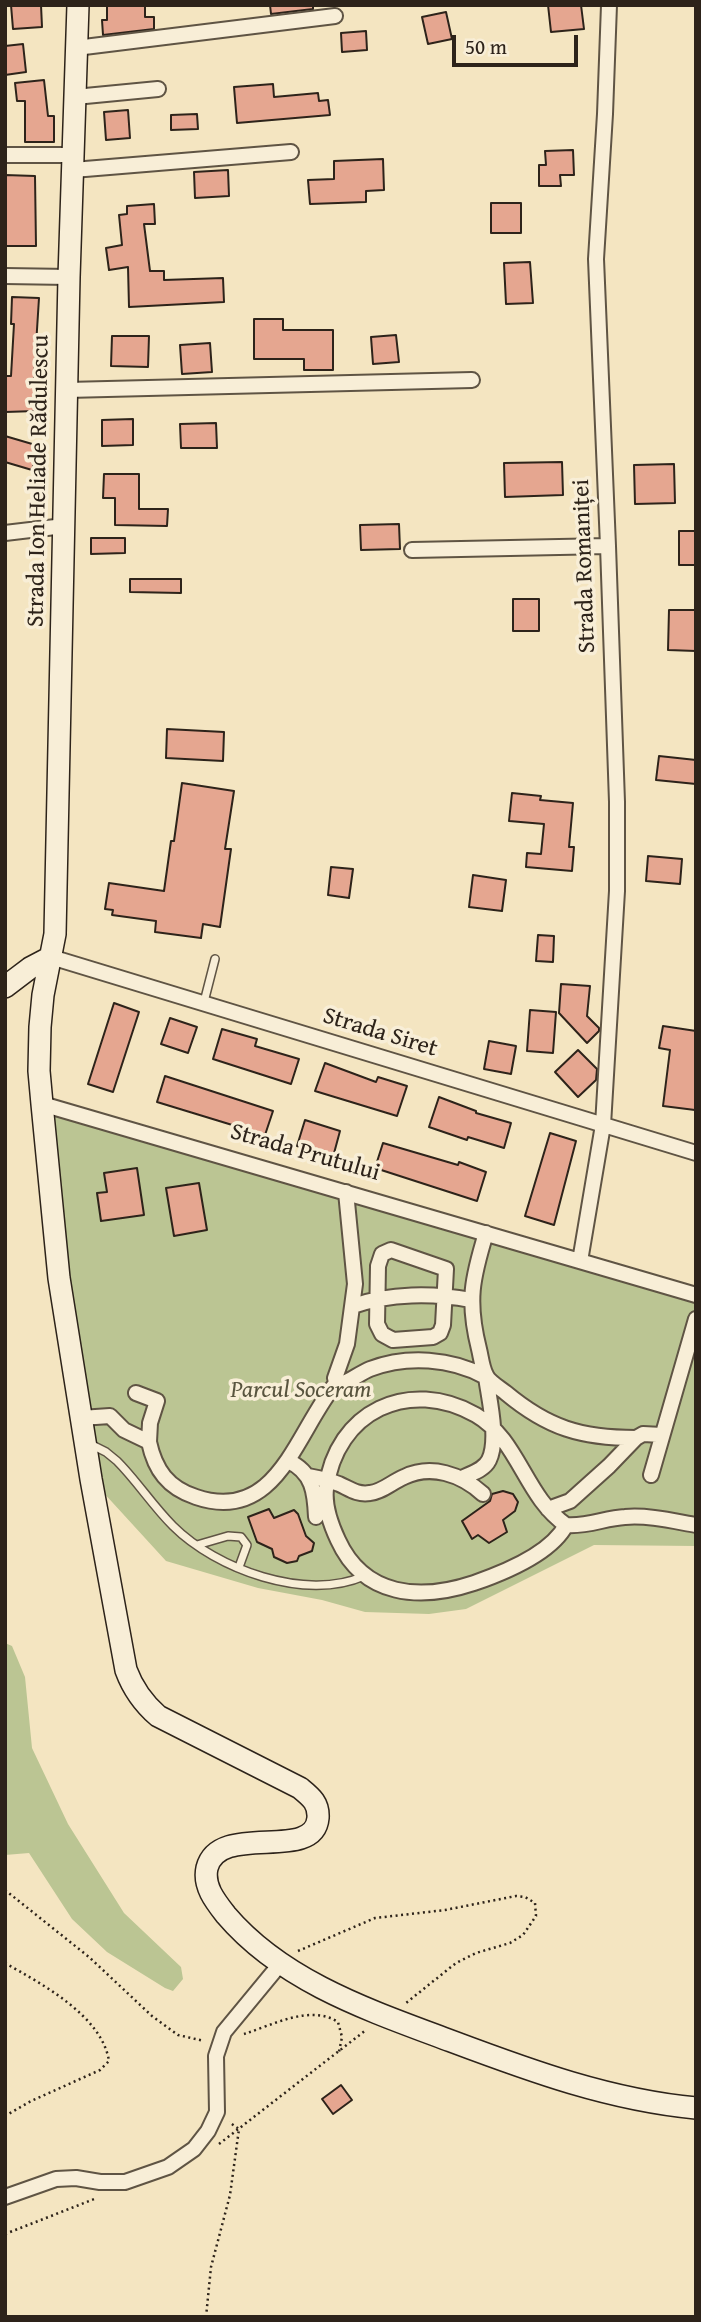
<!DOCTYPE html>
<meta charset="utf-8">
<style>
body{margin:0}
#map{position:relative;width:701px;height:2322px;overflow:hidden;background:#f4e5c1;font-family:"Gentium Book Plus",serif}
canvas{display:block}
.frame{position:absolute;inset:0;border:7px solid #2d231a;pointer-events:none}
.scale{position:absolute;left:452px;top:35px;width:126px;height:32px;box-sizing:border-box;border:4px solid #2d231a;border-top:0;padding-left:9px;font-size:21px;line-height:24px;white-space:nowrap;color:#2d231a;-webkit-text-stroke:5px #f8eed7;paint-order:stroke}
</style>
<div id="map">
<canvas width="701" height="2322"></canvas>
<div class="frame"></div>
<div class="scale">50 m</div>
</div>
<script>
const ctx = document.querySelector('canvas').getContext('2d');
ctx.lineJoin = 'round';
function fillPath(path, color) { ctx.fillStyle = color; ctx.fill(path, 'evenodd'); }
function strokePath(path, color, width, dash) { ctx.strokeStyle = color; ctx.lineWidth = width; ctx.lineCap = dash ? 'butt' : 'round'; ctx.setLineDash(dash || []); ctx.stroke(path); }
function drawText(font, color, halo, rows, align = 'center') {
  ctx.font = font + ' "Gentium Book Plus",serif'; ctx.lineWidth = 7; ctx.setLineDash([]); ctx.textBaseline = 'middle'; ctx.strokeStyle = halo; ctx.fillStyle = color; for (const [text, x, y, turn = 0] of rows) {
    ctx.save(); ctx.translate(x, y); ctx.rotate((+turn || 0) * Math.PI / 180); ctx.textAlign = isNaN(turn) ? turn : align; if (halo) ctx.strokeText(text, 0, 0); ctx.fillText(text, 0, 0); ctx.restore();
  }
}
fillPath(new Path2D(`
 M42 1104 696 1297V1546L594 1545 466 1609 429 1614 365 1612 322 1600 258 1588 166 1561 91 1479Z
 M5 1643 12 1646 25 1677 32 1748 68 1824 124 1913 181 1967 183 1979 173 1991 165 1988 107 1952 72 1919 29 1853 5 1855Z`), '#bbc593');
const building = new Path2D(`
 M11 5H41L42 27 13 29Z
 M107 5H145V17H154V29L103 35 102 20H107Z
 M270 5H313V9L271 14Z
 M548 5H581L584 29 551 32Z
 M446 12 452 39 428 44 422 17Z
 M366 31 367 50 342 52 341 33Z
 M23 44 26 72 5 75V46Z
 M44 80 48 116H54V142H25V101H17L15 83Z
 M273 84 274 97 318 93 319 101 328 100 330 115 237 123 234 87Z
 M128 110 130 138 106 140 104 112Z
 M197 114 198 129 171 130V115Z
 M573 150 574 175H560L561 186H539V165H546L545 151Z
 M383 159 384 190 366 191V202L310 204 308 180 334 179V161Z
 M228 170 229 196 195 198 194 172Z
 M5 175 35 176 36 246H5Z
 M491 203H521V233H491Z
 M154 204 155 224H144L150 271H164V280L223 278 224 302 129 307 128 267 109 270 106 248 122 245 119 215 127 214V206Z
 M530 262 533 303 506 304 504 263Z
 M12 297 39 298 34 377 36 411 5 412V376H11L14 324H11Z
 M254 319H283V330H333V370H304V359H254Z
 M396 335 399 362 373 364 371 337Z
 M112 336H149L148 367 111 366Z
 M210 343 212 372 182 374 180 345Z
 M133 419V445L102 446V420Z
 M216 423 217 448H181L180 424Z
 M5 436 39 446 32 470 5 462Z
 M562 462 563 495 505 497 504 463Z
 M674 464 675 503 635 504 634 465Z
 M104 474H139V509H168L167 526 115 525V498H103Z
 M399 524 400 549 361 550 360 525Z
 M679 531H696V565H679Z
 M91 538H125V553L91 554Z
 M130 579H181V593L130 592Z
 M513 599H539V631H513Z
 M669 610H696V651L668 650Z
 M167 729 224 732 223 761 166 758Z
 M659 756 696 760V784L656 780Z
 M182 783 234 791 225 849H231L220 927 203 924 201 938 155 932 156 921 112 915 113 910 105 909 109 883 164 891 171 841H174Z
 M512 793 541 796 540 800 573 803 569 847H574L572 871 526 867 527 853 541 854 544 824 509 821Z
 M648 856 682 859 680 884 646 881Z
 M331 867 353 869 349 898 328 895Z
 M473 875 506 880 502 911 469 907Z
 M538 935 554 936 553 962 536 961Z
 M561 984 590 986 587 1016 599 1028V1031L587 1043 559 1013Z
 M114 1003 139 1012 113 1092 88 1084Z
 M530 1010 556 1012 553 1053 527 1051Z
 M170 1018 197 1027 188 1053 161 1044Z
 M663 1026 696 1031 695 1110 663 1106 670 1050 659 1048Z
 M222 1029 257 1039 255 1046 299 1059 291 1084 213 1059Z
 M489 1041 516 1046 511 1074 484 1069Z
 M578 1050 597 1069 596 1080 578 1097 555 1072Z
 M325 1063 376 1082 378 1077 407 1086 397 1116 315 1091Z
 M165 1076 273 1111 265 1135 157 1102Z
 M439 1097 476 1111V1113L511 1123 504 1148 468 1137 467 1140 429 1127Z
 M305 1120 340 1131 333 1157 297 1146Z
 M550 1133 576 1141 554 1225 525 1216Z
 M383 1143 458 1165 459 1162 486 1172 477 1201 375 1168Z
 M137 1168 144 1215 101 1221 97 1193 107 1192 104 1173Z
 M199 1183 207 1230 174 1236 166 1188Z
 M503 1491 513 1494 518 1502 515 1511 503 1520 507 1532 489 1543 478 1535 472 1539 462 1521 490 1501 492 1494Z
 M269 1509 274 1518 294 1510 298 1514 306 1536 314 1543 312 1551 299 1556 297 1561 287 1563 274 1557 272 1549 257 1542 248 1517Z
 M341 2085 352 2100 333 2114 322 2099Z`);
fillPath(building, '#e5a690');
strokePath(building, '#2d231a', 2);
const lane = new Path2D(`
 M204 1002 215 959
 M88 1443 106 1452 117 1461C137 1481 152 1505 173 1526 216 1569 306 1602 364 1576
 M197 1545 228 1536 241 1537 247 1545 239 1567`);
const street = new Path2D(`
 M76 48 335 16
 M75 97 158 89
 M5 155H74
 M73 170 291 152
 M5 276 69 277
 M67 390 472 380
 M5 533 64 526
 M412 550 608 546
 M51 957 696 1153
 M42 1104 696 1295
 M346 1192 355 1284 347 1344 335 1378 341 1384C351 1381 360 1373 370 1369 407 1355 451 1358 486 1377 489 1399 499 1440 489 1460 484 1470 472 1473 462 1478
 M486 1233C472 1279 467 1301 479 1349 481 1357 482 1368 486 1375 489 1382 500 1388 506 1393 548 1428 581 1438 636 1438
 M391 1250 446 1269 443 1325 440 1333 433 1337 393 1340 382 1334 377 1324 378 1266 382 1254Z
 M580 1261 603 1125 617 891V802L608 546 596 259 605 114 609 5
 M353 1306C390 1293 433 1293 471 1300
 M136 1393 157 1401 150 1423 149 1442
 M81 1418 110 1416 124 1430 149 1442C155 1470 168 1488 196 1497 278 1525 297 1429 337 1382
 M288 1461C313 1472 315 1493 316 1517
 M651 1475 696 1319
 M308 1476C319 1478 329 1480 339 1484 350 1489 357 1495 370 1493 382 1492 392 1482 404 1477 431 1464 461 1474 483 1494
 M548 1509 570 1501 609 1466 636 1438 643 1434 662 1435
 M566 1525C551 1554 503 1573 474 1583 420 1601 364 1597 338 1540 331 1525 324 1506 326 1489 336 1411 409 1377 476 1415 519 1440 525 1497 566 1525 587 1527 605 1518 625 1517 648 1515 673 1521 696 1525
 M5 2197 56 2179 76 2178 100 2182H125L168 2167 194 2149 208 2131 217 2112 216 2056 224 2032 281 1963`);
const secondary = new Path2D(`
 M78 5 69 277 55 934 43 995 40 1027 39 1071 42 1104 59 1278 91 1479 126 1670C133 1689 143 1703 158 1716L300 1788C311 1797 319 1803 318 1818 314 1863 219 1821 207 1868 203 1886 215 1901 226 1915 283 1982 371 2011 451 2041 531 2071 610 2100 696 2108
 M5 987 30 968 51 957`);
strokePath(lane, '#5f5444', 10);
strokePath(street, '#5f5444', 18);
strokePath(secondary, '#2d231a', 24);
strokePath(new Path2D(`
 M5 1890 89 1957 152 2016 178 2035 204 2041
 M298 1951 375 1918 445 1910 516 1896 525 1897 535 1903 536 1916 523 1935 510 1943 476 1953 456 1963 406 2003
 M5 1963C42 1984 102 2016 109 2061L100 2070 31 2101 5 2116
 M244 2034C273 2025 310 2004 338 2022L342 2037 339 2052
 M219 2144 366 2030
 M5 2234 97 2198
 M206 2317 211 2267 230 2195 239 2129 229 2122`), '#2d231a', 2.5, [2, 3.5]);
strokePath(lane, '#f8eed7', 7);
strokePath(street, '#f8eed7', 14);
strokePath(secondary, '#f8eed7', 21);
drawText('24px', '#2d231a', '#f8eed7', [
 ["Strada Ion Heliade Rădulescu",39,481,-89],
 ["Strada Romaniței",585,566,-92],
 ["Strada Siret",380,1033,17],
 ["Strada Prutului",305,1153,16]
]);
drawText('italic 24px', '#58543e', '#f8eed7', [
 ["Parcul Soceram",301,1391]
]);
</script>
